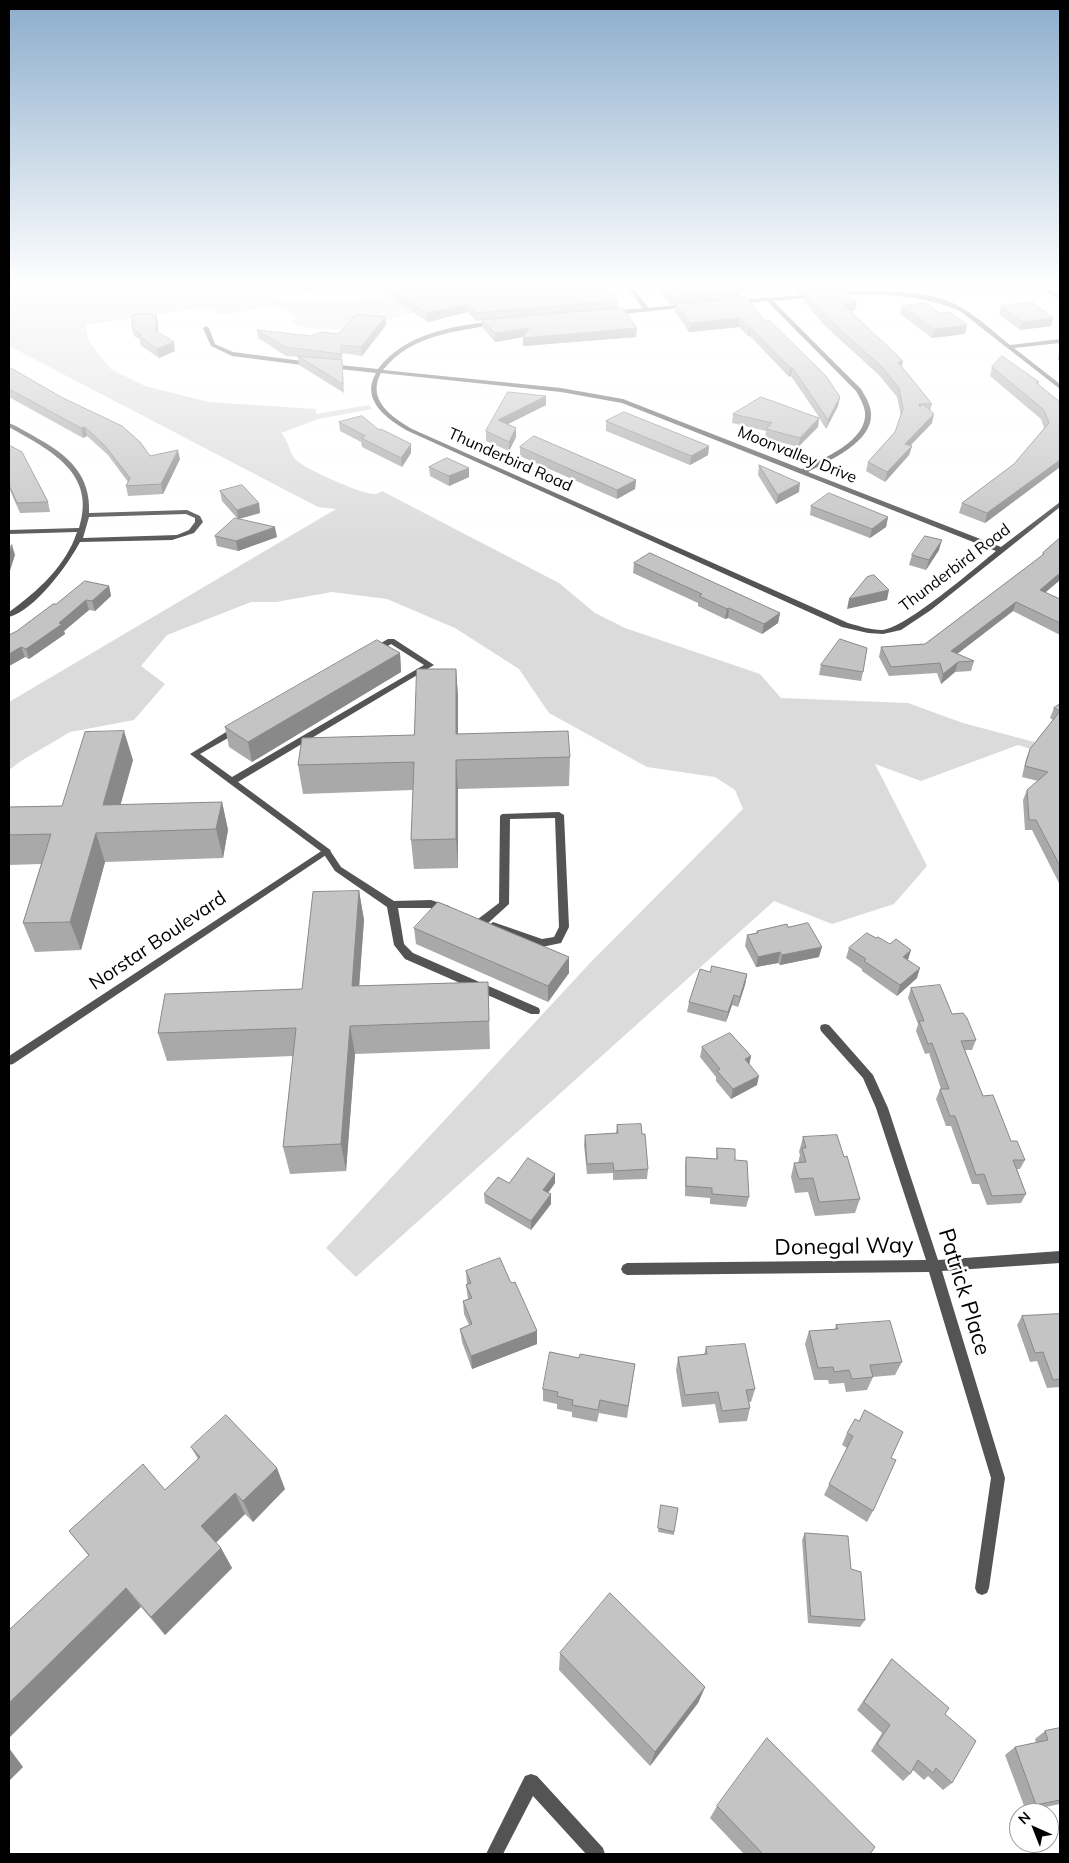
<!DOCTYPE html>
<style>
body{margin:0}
#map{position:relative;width:1069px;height:1863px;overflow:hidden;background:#fff;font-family:Mulish,sans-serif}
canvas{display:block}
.frame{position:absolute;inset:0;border:10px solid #000;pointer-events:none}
.north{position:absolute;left:1009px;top:1803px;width:50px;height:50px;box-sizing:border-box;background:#fff;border:1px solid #999;border-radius:50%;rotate:316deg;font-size:14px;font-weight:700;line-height:20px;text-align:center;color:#000}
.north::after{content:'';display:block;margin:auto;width:18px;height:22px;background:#000;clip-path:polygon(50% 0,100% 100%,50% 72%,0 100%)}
</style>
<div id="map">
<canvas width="1069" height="1863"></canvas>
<div class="frame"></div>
<div class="north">N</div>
</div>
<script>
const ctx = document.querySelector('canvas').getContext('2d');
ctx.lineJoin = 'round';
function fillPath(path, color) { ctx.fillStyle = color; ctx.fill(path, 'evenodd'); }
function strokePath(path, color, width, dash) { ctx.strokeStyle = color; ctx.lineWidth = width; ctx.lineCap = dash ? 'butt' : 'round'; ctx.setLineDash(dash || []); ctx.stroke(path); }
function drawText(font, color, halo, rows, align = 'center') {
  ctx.font = font + ' Mulish,sans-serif'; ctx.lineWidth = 5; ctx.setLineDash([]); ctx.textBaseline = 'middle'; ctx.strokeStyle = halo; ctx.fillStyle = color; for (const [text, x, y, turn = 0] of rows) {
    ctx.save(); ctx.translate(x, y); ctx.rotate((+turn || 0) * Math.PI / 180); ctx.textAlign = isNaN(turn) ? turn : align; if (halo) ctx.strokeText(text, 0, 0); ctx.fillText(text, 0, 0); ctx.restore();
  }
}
fillPath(new Path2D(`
 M9 287H258L284 301 405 297 424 309C384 321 332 339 292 323L296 318C292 315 288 310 283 309 262 304 239 314 218 314L215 311 199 308 85 325 89 342 111 369 145 386 209 402 316 409V414L369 405 372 409 318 419 281 433C289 441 289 453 296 460 305 469 363 495 375 494 377 494 380 492 382 491L559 583 595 613 625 628 760 674 781 698 908 703 963 723 1038 743 1060 758 1018 745 921 781 875 764 927 866 894 904 832 924 774 901 356 1277 326 1248 590 963 743 809 735 790 715 777 647 767 549 713 519 669 455 628 387 599 332 592 276 602H251L167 635 141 666 165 684 134 720 70 732 21 761 9 770V702L336 509 318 507 9 346Z`), '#dbdbdb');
fillPath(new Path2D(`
 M627 287H633L650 310 649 311H645Z
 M388 639H394L434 665 238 782 329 849 341 867 394 901 431 900 449 906 451 908 449 910 446 912 431 908H398L404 944 413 953 539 1008 540 1011 539 1014H531L405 959 394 945 387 907 335 871 323 853 190 754 236 726H242V730L200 754 232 777 424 665 391 644 378 652H372V648Z
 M559 812 564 815 569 927 561 943 542 947 489 929 488 926 493 922 542 939 554 937 559 927 555 818 510 819 509 904 486 925H478L477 922 478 919 499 903 500 816 502 814Z`), '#545454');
fillPath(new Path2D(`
 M869 291C900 291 937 292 964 309 980 319 995 333 1010 345L1060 339V343L1014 348 1060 384V389L960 311C919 294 880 293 836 296L833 294 836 292Z
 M817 294 819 295V297L773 301 861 389C865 396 871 405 871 414 873 442 828 461 808 472L1001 547 1060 502V507L931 610 901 630 883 634 868 633 842 627 408 431C387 419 360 400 376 373L330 368 327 366 330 364 378 369C405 333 453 326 495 321L498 323 497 324C455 332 412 334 383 370L561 388 623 399 802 469C822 459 868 441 865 412 864 405 860 398 856 391L767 301 736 304 733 302 736 300ZM381 373 561 392 622 403 996 551C975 568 906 628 882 630 870 630 859 626 848 623L412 429C392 417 366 400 381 373Z
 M689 304 691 305V307L612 315 609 313 612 311Z
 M206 326 209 328 215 344 233 352 310 362 313 364 310 366 232 356 211 346 203 328Z
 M9 423C19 427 28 433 37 438 68 455 91 475 89 513L187 510 200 516 203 522 194 533 172 540 80 542C68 565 35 610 9 617V612C37 592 66 566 77 532L9 534V530L79 528C97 472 49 450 9 427ZM186 514 195 518V522L189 530 177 535 83 538 89 517Z
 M326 848 329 849 331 851 329 853 13 1064 9 1065V1056Z
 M825 1024 829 1025 873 1075 888 1108 938 1260 1060 1251V1263L942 1271 1005 1478 989 1588 987 1593 982 1595 977 1593 975 1588 991 1478 929 1272 627 1275 623 1273 621 1269 623 1265 627 1263 926 1260 876 1108 863 1078 821 1031 820 1028 821 1025Z
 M531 1774 537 1776 603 1848 605 1854H586L533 1796 503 1854H486L525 1776Z`), '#545454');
fillPath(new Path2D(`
 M1041 287H1047L1060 296V300Z`), '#545454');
fillPath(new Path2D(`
 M284 287H357V289L314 291 313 293Z
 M374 287H609L618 301 617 309 636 337 523 346V337L495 342 483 328 482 320 476 321 468 312 428 322 383 293V290H379Z
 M657 287H773L772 288 741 290V299L765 321 840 397 838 406 826 429 819 418 818 427 798 447 765 438 766 431 732 423 733 414 819 417 791 376 789 377 750 336H748L739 327 689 332 675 312 676 305H670Z
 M791 287H837V291L855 311H851L902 367 932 404 930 411 932 423 911 445 912 446 909 455 885 482 866 471 868 462 895 432 901 416 897 397 879 375 826 327 804 302 805 294 798 295Z
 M902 306 965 334 932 338 900 314Z
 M1001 306 1051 326 1020 330 999 314Z
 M156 315 158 324V332L175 351 159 358 140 345V340L134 336 132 328 152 316Z
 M385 317 386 325 362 356 342 353 344 393 299 365 298 357 286 356 258 338 257 330 311 336 338 334Z
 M1060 350V361L1057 359Z
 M9 367 150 456 180 459 163 494 128 496 126 486 128 482 108 455 87 436 83 438 9 397Z
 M992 367 1039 382 1038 384 1060 402V467L985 523 959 513 962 503 1014 464 1044 428 1041 419 990 376Z
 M546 396V405L508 424 516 428V437L509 451 486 441V431Z
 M606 421 709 446 708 455 690 465 606 431Z
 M339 422 379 430 411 444V453L402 467 362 447 361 442 340 431Z
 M9 445 48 502 50 512 20 513 9 488Z
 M520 447 636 480 635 489 617 499 520 456Z
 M759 465 799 492 776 504 758 475Z
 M429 467 469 468V477L449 486 430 476Z
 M220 491 259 503 260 513 239 519 277 537 238 551 217 546 215 536 238 519 222 501Z
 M811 506 888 517 886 527 870 538 810 515Z
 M1060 538V580L1045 593 1060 599V635L1013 611 957 654 974 661 971 671 955 672 941 684 937 673 889 676 879 657 881 647 925 644 1042 556 1043 553Z
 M939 550 926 570 909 565 912 555Z
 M634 563 780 613 778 623 762 634 728 618 725 619 698 606V603L633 573Z
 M109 586 111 596 95 611 89 610 64 631 65 634 29 659 25 657 9 666V635L17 631 56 604Z
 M400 653 401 672 252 762 229 747 225 727Z
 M821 665 863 672 861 681 819 675Z
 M456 669 458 697V734L570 757 569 786 458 789V868L414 869 411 840 413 790 303 794 298 765 414 735Z
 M1060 704V885L1032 830H1025L1023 800 1027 790 1038 781 1022 777 1026 759 1030 749 1053 720 1050 718 1054 708Z
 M133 760 120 805 222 802 228 830 223 858 105 862 81 950 35 952 23 923 41 864 9 865V807L62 806Z
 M359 891 364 920 359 986 488 982 490 1049 355 1054 346 1171 290 1174 283 1147 293 1056 167 1061 158 1033 302 989Z
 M788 927 819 957 780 965 778 963 756 967 745 946 747 935 756 933 757 931Z
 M414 928 569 973 548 1002 416 944Z
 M849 948 908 960 917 978 897 996 862 971V969L846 958Z
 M710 972 747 974 745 985 738 1007 732 1005 726 1022 687 1012 689 1002Z
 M911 988 952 1014 976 1040 972 1050H965L983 1096 1011 1141 1025 1160 1020 1169H1017L1026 1194 1021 1203 987 1205 979 1184H972L951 1126H946L936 1099 940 1089H941L929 1053 925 1054 916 1031 918 1024 908 998Z
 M702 1047 751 1056 749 1064 757 1085 731 1099 716 1081V1077L700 1057Z
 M617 1125 648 1169 647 1179 613 1180V1173L587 1174 584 1145 585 1135 616 1133Z
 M803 1137 844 1157 860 1199 855 1213 815 1216 808 1192 795 1193 791 1177 794 1163H798L800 1155 799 1152Z
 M717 1148 735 1160 749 1197 746 1207 710 1204V1198L685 1196V1166L686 1157 716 1159Z
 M555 1174V1183L548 1193 551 1194V1204L531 1230 485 1203 484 1194 509 1183Z
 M466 1271 510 1281 537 1331V1344L472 1369 462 1342 460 1329 469 1325 464 1314 463 1301 468 1299 466 1285 467 1284Z
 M1060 1314V1387L1047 1388 1037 1361 1030 1362 1017 1325 1022 1316Z
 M836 1325 902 1362 895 1375 873 1377 867 1390 846 1392 844 1383 829 1384 828 1380H814L805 1344 809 1331 835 1329Z
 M706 1347 755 1389 751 1402H749L750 1408 747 1421 719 1423 715 1404 682 1407 676 1370 678 1357 704 1355Z
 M579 1358 635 1364 627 1418 599 1413 597 1422 572 1417V1412L557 1409V1404L543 1401V1389Z
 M847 1433 891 1458 873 1511 867 1522 824 1495 847 1448 842 1445Z
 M191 1447 285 1489 253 1522 245 1514 216 1543 221 1548 232 1568 165 1635 141 1607 88 1555 69 1531 165 1490 198 1459Z
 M661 1505 674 1532V1535L658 1532Z
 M805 1533 851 1569 865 1620 860 1627 808 1623 802 1540Z
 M560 1653 705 1687 698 1703 650 1766 559 1670Z
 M892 1659 945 1714 952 1783 943 1790 928 1776 924 1780 913 1770 910 1774 903 1781 871 1751 882 1733 857 1710 885 1668Z
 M1060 1728V1804L1026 1811 1005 1755 1015 1747 1036 1743 1035 1739 1045 1731Z
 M717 1806 870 1854H744L710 1818Z`), '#a9a9a9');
fillPath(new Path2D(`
 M734 287H773L772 288 734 291Z
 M857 303 855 311 841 312 843 304Z
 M468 304V312L428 322 427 313Z
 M156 315 158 324V340L156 331Z
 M385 317 386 325 362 356 361 347Z
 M740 318 739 327 689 332 690 323Z
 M1053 318 1051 326 1020 330 1022 322Z
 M967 325 965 334 932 338 934 329Z
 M529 328V336L495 342V333Z
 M637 328 636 337 523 346V338Z
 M749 328H751L750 336H748Z
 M174 342 175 351 159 358 157 349Z
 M903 361 901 370 898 362Z
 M792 367 791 376 789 377 790 368Z
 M546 396V405L498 429V420Z
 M840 397 838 406 826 429 828 420Z
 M934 414 932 423 903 453 905 444Z
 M819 418 818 427 798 447 800 438Z
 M85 427 87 436 83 438 81 428Z
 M516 428V437L509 451V442Z
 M411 444V453L402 467 401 458Z
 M709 446 708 455 690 465 691 456Z
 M912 446 909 455 885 482 887 472Z
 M178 450 180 459 163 494 161 484Z
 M1060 460V467L985 523 987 513Z
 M469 468V477L449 486V476Z
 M636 480 635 489 617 499V490Z
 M800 483 799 492 776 504 778 495Z
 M259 503 260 513 238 519 237 510Z
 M888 517 886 527 870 538 872 529Z
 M275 527 277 537 238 551 236 541Z
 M942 540 939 550 926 570 929 560Z
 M12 545 15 555 9 574V555Z
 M1060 573V580L1036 600 1040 590Z
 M109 586 111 596 95 611 92 601Z
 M889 590 887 600 847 609 849 599Z
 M86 600 89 610 64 631 65 634 29 659 26 649Z
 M1016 602 1013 611 948 661 951 651Z
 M729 608 728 618 725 619 727 609Z
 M780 613 778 623 762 634 764 624Z
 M21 647 25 657 9 666V654Z
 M400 653 401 672 252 762 248 742Z
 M958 662 955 672 941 684 943 674Z
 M456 669 458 697V763L456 734Z
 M124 731 133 760 113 832 103 805Z
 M456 760 458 789V868L456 839Z
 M222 802 228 830 223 858 216 829Z
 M96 833 105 862 81 950 70 922Z
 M359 891 364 920 357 1015 352 986Z
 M822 947 819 957 780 965 782 955Z
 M911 950 908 960 903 957Z
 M780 952 778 963 756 967 758 957Z
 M569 957V973L548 1002V986Z
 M920 968 917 978 897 996 900 985Z
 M747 974 745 985 738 1007 740 997Z
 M734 995 732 1005 726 1022 728 1012Z
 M350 1026 355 1054 346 1171 341 1144Z
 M751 1056 749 1066 745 1059Z
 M759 1076 757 1085 731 1099 733 1089Z
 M555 1174V1183L543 1200V1190Z
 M551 1194V1204L531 1230V1221Z
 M537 1331V1344L472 1369 471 1356Z
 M277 1468 285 1489 253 1522 243 1501Z
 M235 1493 245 1514 212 1546 201 1526Z
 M221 1548 232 1568 165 1635 151 1617Z
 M126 1588 141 1607 9 1738V1703Z
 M705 1687 698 1703 650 1766 655 1752Z
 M9 1748 23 1767 9 1781Z`), '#898989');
const building = new Path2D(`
 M386 287H609L618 301 476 313 468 304 427 313Z
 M664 287H738L742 291 671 297Z
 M845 290 857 303 843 304 903 361 898 362 932 404H919L920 407 923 404 934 414 905 444 912 446 887 472 868 462 895 432 903 409 899 388 881 366 827 318 805 293Z
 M747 298 765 321 769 320 826 376 840 397 828 420 792 367 790 368 751 328H749L740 318 690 323 676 304Z
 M1032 302 1053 318 1022 322 1001 306Z
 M926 303 939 313 950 312 967 325 934 329 902 306Z
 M623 308 637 328 523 338 529 328 495 333 482 320Z
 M152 314V316L156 315V331L174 342 157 349 139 336 142 335 132 328V315Z
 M356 314 385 317 361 347 341 345V354L285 347 257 330 311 336 321 332 338 334Z
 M298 356 342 360 343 384Z
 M1002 356 1039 382 1036 383 1060 402V460L987 513 962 503 1014 464 1049 423 1044 410 992 367Z
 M9 367 63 398 122 426 140 442 150 456 178 450 161 484 126 486 130 478 105 446 85 427 81 428 9 389Z
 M508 392 546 396 498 420 516 428 509 442 486 431Z
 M761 397 819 418 800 438 766 429 772 423 733 414Z
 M624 412 709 446 691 456 606 421Z
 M362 416 379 430 381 429 411 444 401 458 361 438 365 436 339 422Z
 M534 436 636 480 617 490 520 447Z
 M9 445 22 452 48 502 17 503 9 485Z
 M447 458 469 468 449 476 429 467Z
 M759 465 800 483 778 495Z
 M242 485 259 503 237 510 220 491Z
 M829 493 888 517 872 529 811 506Z
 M235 518 275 527 236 541 215 536Z
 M925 536 942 540 929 560 912 555Z
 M1060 538V573L1040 590 1060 599V623L1016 602 951 651 974 661 958 662 943 674 940 663 891 667 881 647 925 644 1044 554 1043 553Z
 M12 545 9 555V548Z
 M650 553 780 613 764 624 729 608 727 609 699 596 702 594 634 563Z
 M874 575 889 590 849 599 867 577Z
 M85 581 109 586 92 601 86 600 59 623 62 624 26 649 21 647 9 654V635L17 631 53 604H56Z
 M840 639 867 648 863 672 821 665Z
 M377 640 400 653 248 742 225 727Z
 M417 669H456V734L568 731 570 757 456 760V839L411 840 414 762 298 765 302 738 414 735Z
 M1060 704V866L1036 820H1029L1027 790 1048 772 1025 766 1030 749 1060 711 1054 708Z
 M124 731 103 805 222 802 216 829 96 833 70 922 23 923 51 834 9 835V807L62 806 85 732Z
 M359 891 352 986 488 982 489 1021 350 1026 341 1144 283 1147 296 1028 158 1033 165 994 302 989 313 892Z
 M438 902 569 957 548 986 414 928Z
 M808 923 822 947 782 955 780 952 758 957 747 935 758 933 757 931 787 924 788 927Z
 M867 933 876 938 878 937 890 944 896 939 911 950 903 957 920 968 900 985 864 961 866 959 849 948Z
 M712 966 747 974 740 997 734 995 728 1012 689 1002 700 969 710 972Z
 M940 985 952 1014 963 1013 967 1018 976 1040 961 1041 983 1096 993 1095 1011 1141H1017L1025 1160H1013L1026 1194 992 1196 984 1174 976 1175 955 1116H950L940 1089H949L932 1043 928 1044 919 1021H924L911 988Z
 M730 1033 751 1056 745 1059 759 1076 733 1089 717 1071 720 1069 702 1047Z
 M641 1124 642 1134H645L648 1169 614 1171 613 1163 587 1164 585 1135 618 1133 617 1125Z
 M837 1135 844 1157 847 1156 860 1199 819 1202 813 1178 799 1179 794 1163 806 1162 802 1148H806L803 1137Z
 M717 1148 735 1149V1160L747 1161 749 1197 712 1194V1188L686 1186V1157L717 1159Z
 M528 1158 555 1174 543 1190 551 1194 531 1221 484 1194 498 1177 509 1183Z
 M500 1258 510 1281 512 1283 515 1282 537 1331 471 1356 460 1329 472 1324 463 1301 472 1298 466 1285 471 1283 466 1271Z
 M1060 1314V1379L1053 1380 1043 1352 1035 1353 1022 1316Z
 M890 1321 902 1362 870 1365 873 1377 852 1379 849 1370 834 1372 833 1367 818 1368 809 1331 838 1329 836 1325Z
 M745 1344 755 1389 746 1390 750 1408 722 1411 718 1392 685 1395 678 1357 707 1354 706 1347Z
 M550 1352 579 1358 580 1354 635 1364 628 1406 600 1400 598 1410 572 1405 573 1400 557 1396 558 1392 543 1389Z
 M865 1410 903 1432 891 1458 896 1460 873 1511 829 1484 853 1436 847 1433 855 1419 859 1421Z
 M226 1415 277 1468 243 1501 235 1493 201 1526 221 1548 151 1617 126 1588 9 1703V1630L89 1555 69 1531 143 1464 165 1490 200 1457 191 1447Z
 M661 1505 678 1508 674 1532 658 1528Z
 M805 1533 848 1536 851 1569 861 1572 865 1620 811 1616Z
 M610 1593 705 1687 655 1752 560 1653Z
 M892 1659 949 1708 945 1714 976 1741 952 1783 936 1768 933 1773 918 1760 910 1774 877 1744 890 1725 864 1702Z
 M1060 1728V1800L1036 1805 1015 1747 1048 1740 1045 1731Z
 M767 1738 875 1847 870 1854H763L717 1806Z`);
fillPath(building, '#c4c4c4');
strokePath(building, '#898989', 1);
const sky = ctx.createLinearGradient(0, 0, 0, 548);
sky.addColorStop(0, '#8cadcc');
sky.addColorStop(0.52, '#fff');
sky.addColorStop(1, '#ffffff00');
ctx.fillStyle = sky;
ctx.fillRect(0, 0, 1069, 548);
drawText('16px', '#000', '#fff', [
 ["Moonvalley Drive",797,455,22],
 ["Thunderbird Road",510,460,24],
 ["Thunderbird Road",955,568,-37]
]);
drawText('19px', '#000', '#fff', [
 ["Norstar Boulevard",158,941,-34]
]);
drawText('22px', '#000', '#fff', [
 ["Donegal Way",844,1247,-1],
 ["Patrick Place",964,1292,73]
]);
</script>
